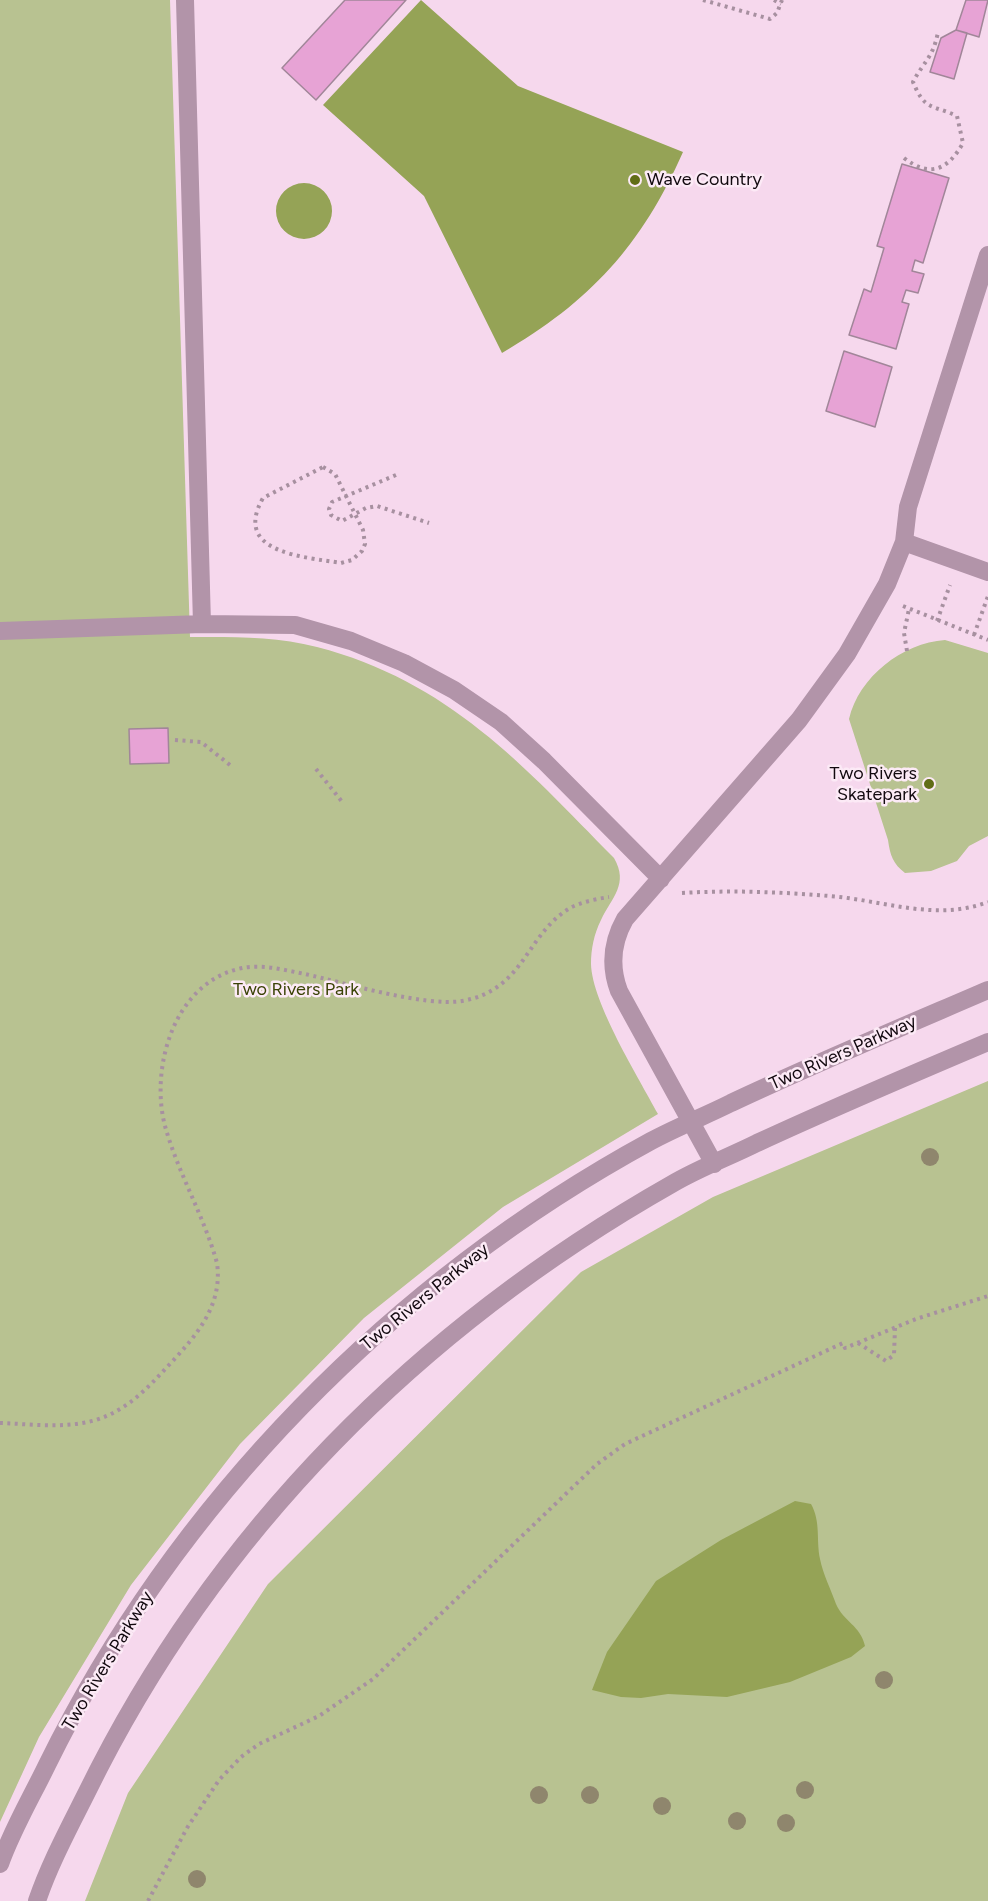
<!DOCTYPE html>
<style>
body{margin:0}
canvas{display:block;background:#f6d8ed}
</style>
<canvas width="988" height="1901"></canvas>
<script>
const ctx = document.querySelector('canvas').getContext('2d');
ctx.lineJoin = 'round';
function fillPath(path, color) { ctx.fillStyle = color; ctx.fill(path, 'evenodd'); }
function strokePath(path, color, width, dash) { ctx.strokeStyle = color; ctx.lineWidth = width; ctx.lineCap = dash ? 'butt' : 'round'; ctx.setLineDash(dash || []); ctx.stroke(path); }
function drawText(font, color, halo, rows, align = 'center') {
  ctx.font = font + ' Figtree,sans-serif'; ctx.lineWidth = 5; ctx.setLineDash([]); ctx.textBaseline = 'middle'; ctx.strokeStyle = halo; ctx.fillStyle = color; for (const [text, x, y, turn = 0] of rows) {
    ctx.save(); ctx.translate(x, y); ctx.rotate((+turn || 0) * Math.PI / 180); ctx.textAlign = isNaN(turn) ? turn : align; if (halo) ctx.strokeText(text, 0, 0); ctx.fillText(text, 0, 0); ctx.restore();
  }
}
fillPath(new Path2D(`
 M0 0H170L190 637C232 637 275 636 317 647 448 681 523 765 614 858 629 884 612 897 601 920 594 934 591 949 591 964 592 1003 639 1078 658 1114L503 1207 364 1318 240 1444 131 1585 39 1737 0 1822Z
 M945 640 988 653V836L969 846 957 861 931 871 905 873C893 864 890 855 888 840L849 719C859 677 902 643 945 640Z
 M988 1081V1901H85L128 1793 268 1584 581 1272 713 1197Z`), '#b8c291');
fillPath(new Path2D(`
 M421 0 518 86 683 152C642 245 590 302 502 353L424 196 323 105Z
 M276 211a28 28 0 1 1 56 0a28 28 0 1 1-56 0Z
 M795 1501 811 1504C821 1522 816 1539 820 1559 823 1574 831 1590 836 1604 843 1621 861 1626 865 1646L851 1657 790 1682 727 1697 668 1694 641 1698 621 1697 592 1690 607 1652 656 1581 721 1540Z`), '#95a356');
const building = new Path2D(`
 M345 0H406L316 100 282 68Z
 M966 0H988L979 37 956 30Z
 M956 30 967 33 954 79 930 72 941 38Z
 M902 164 949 178 923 263 915 260 912 271 924 274 918 293 906 290 902 302 909 304 896 349 849 335 864 289 871 292 884 248 877 246Z
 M844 351 892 367 875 427 826 411Z
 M168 728 169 763 130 764 129 729Z`);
fillPath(building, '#e7a3d5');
strokePath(building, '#a18699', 1.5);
strokePath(new Path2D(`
 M703 0 770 19 777 13 782 0
 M774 0 781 4
 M904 158C930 178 948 170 963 143L957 116C931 104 925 111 913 82 924 61 933 58 938 32
 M323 467 335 474 363 530 365 544 362 551 352 560 341 563C307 557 231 554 263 498Z
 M396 475 332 502 329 509 331 515 342 521 366 508 377 506 429 523
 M903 606 988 640
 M937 621 950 585
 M974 635 988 596
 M907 651 904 633 909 609
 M175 740 201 742 230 765
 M316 769 343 803
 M682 893C731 890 781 892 829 896 883 900 935 922 988 902
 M858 1343 886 1361 894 1355 895 1328
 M0 1423C31 1424 65 1429 96 1420 127 1410 147 1389 168 1366 196 1336 223 1306 217 1263 204 1216 178 1173 165 1126 150 1069 173 985 238 969 261 963 283 970 305 974 345 983 425 1007 462 1001 525 990 525 935 570 908 581 902 596 899 609 897
 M148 1901 187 1828 219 1780 241 1757 259 1744 319 1716 373 1679 597 1464 625 1444 843 1343 845 1348 916 1319 988 1296`), '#a790a0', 4, [3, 4.5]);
strokePath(new Path2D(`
 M185 0 202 624
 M904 542 988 572
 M0 631 202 624 295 625 351 641 404 663 454 690 501 722 544 761 661 879
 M714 1164 619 991C610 967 612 942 625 919L799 720 847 654 887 584 904 542 908 507 988 255
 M0 1864C12 1830 31 1798 47 1765 176 1502 394 1281 651 1141 677 1127 705 1116 731 1103 816 1063 902 1027 988 990
 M37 1901C50 1863 69 1828 87 1792 215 1531 420 1327 672 1184 699 1168 729 1157 757 1143 833 1108 910 1075 988 1042`), '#b294a9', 18);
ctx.fillStyle = '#8f866d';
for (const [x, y] of [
 [930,1157],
 [884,1680],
 [805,1790],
 [539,1795],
 [590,1795],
 [662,1806],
 [737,1821],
 [786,1823],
 [197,1879]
]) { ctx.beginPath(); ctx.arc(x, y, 9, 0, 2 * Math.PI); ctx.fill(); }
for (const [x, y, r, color] of [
 [635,180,6,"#616d16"],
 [929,784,6,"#616d16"]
]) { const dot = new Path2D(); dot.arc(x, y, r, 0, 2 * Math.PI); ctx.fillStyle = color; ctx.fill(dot); strokePath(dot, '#fceaf6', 2); }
drawText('18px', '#12090f', '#fceaf6', [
 ["Wave Country",647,180],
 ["Two Rivers",917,774,"right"],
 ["Skatepark",917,795,"right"]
], 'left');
drawText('18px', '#3a4205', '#fceaf6', [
 ["Two Rivers Park",296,990]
]);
drawText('18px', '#12090f', '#fceaf6', [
 ["Two Rivers Parkway",843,1053,-24],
 ["Two Rivers Parkway",425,1297,-39],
 ["Two Rivers Parkway",108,1661,-59]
]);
</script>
